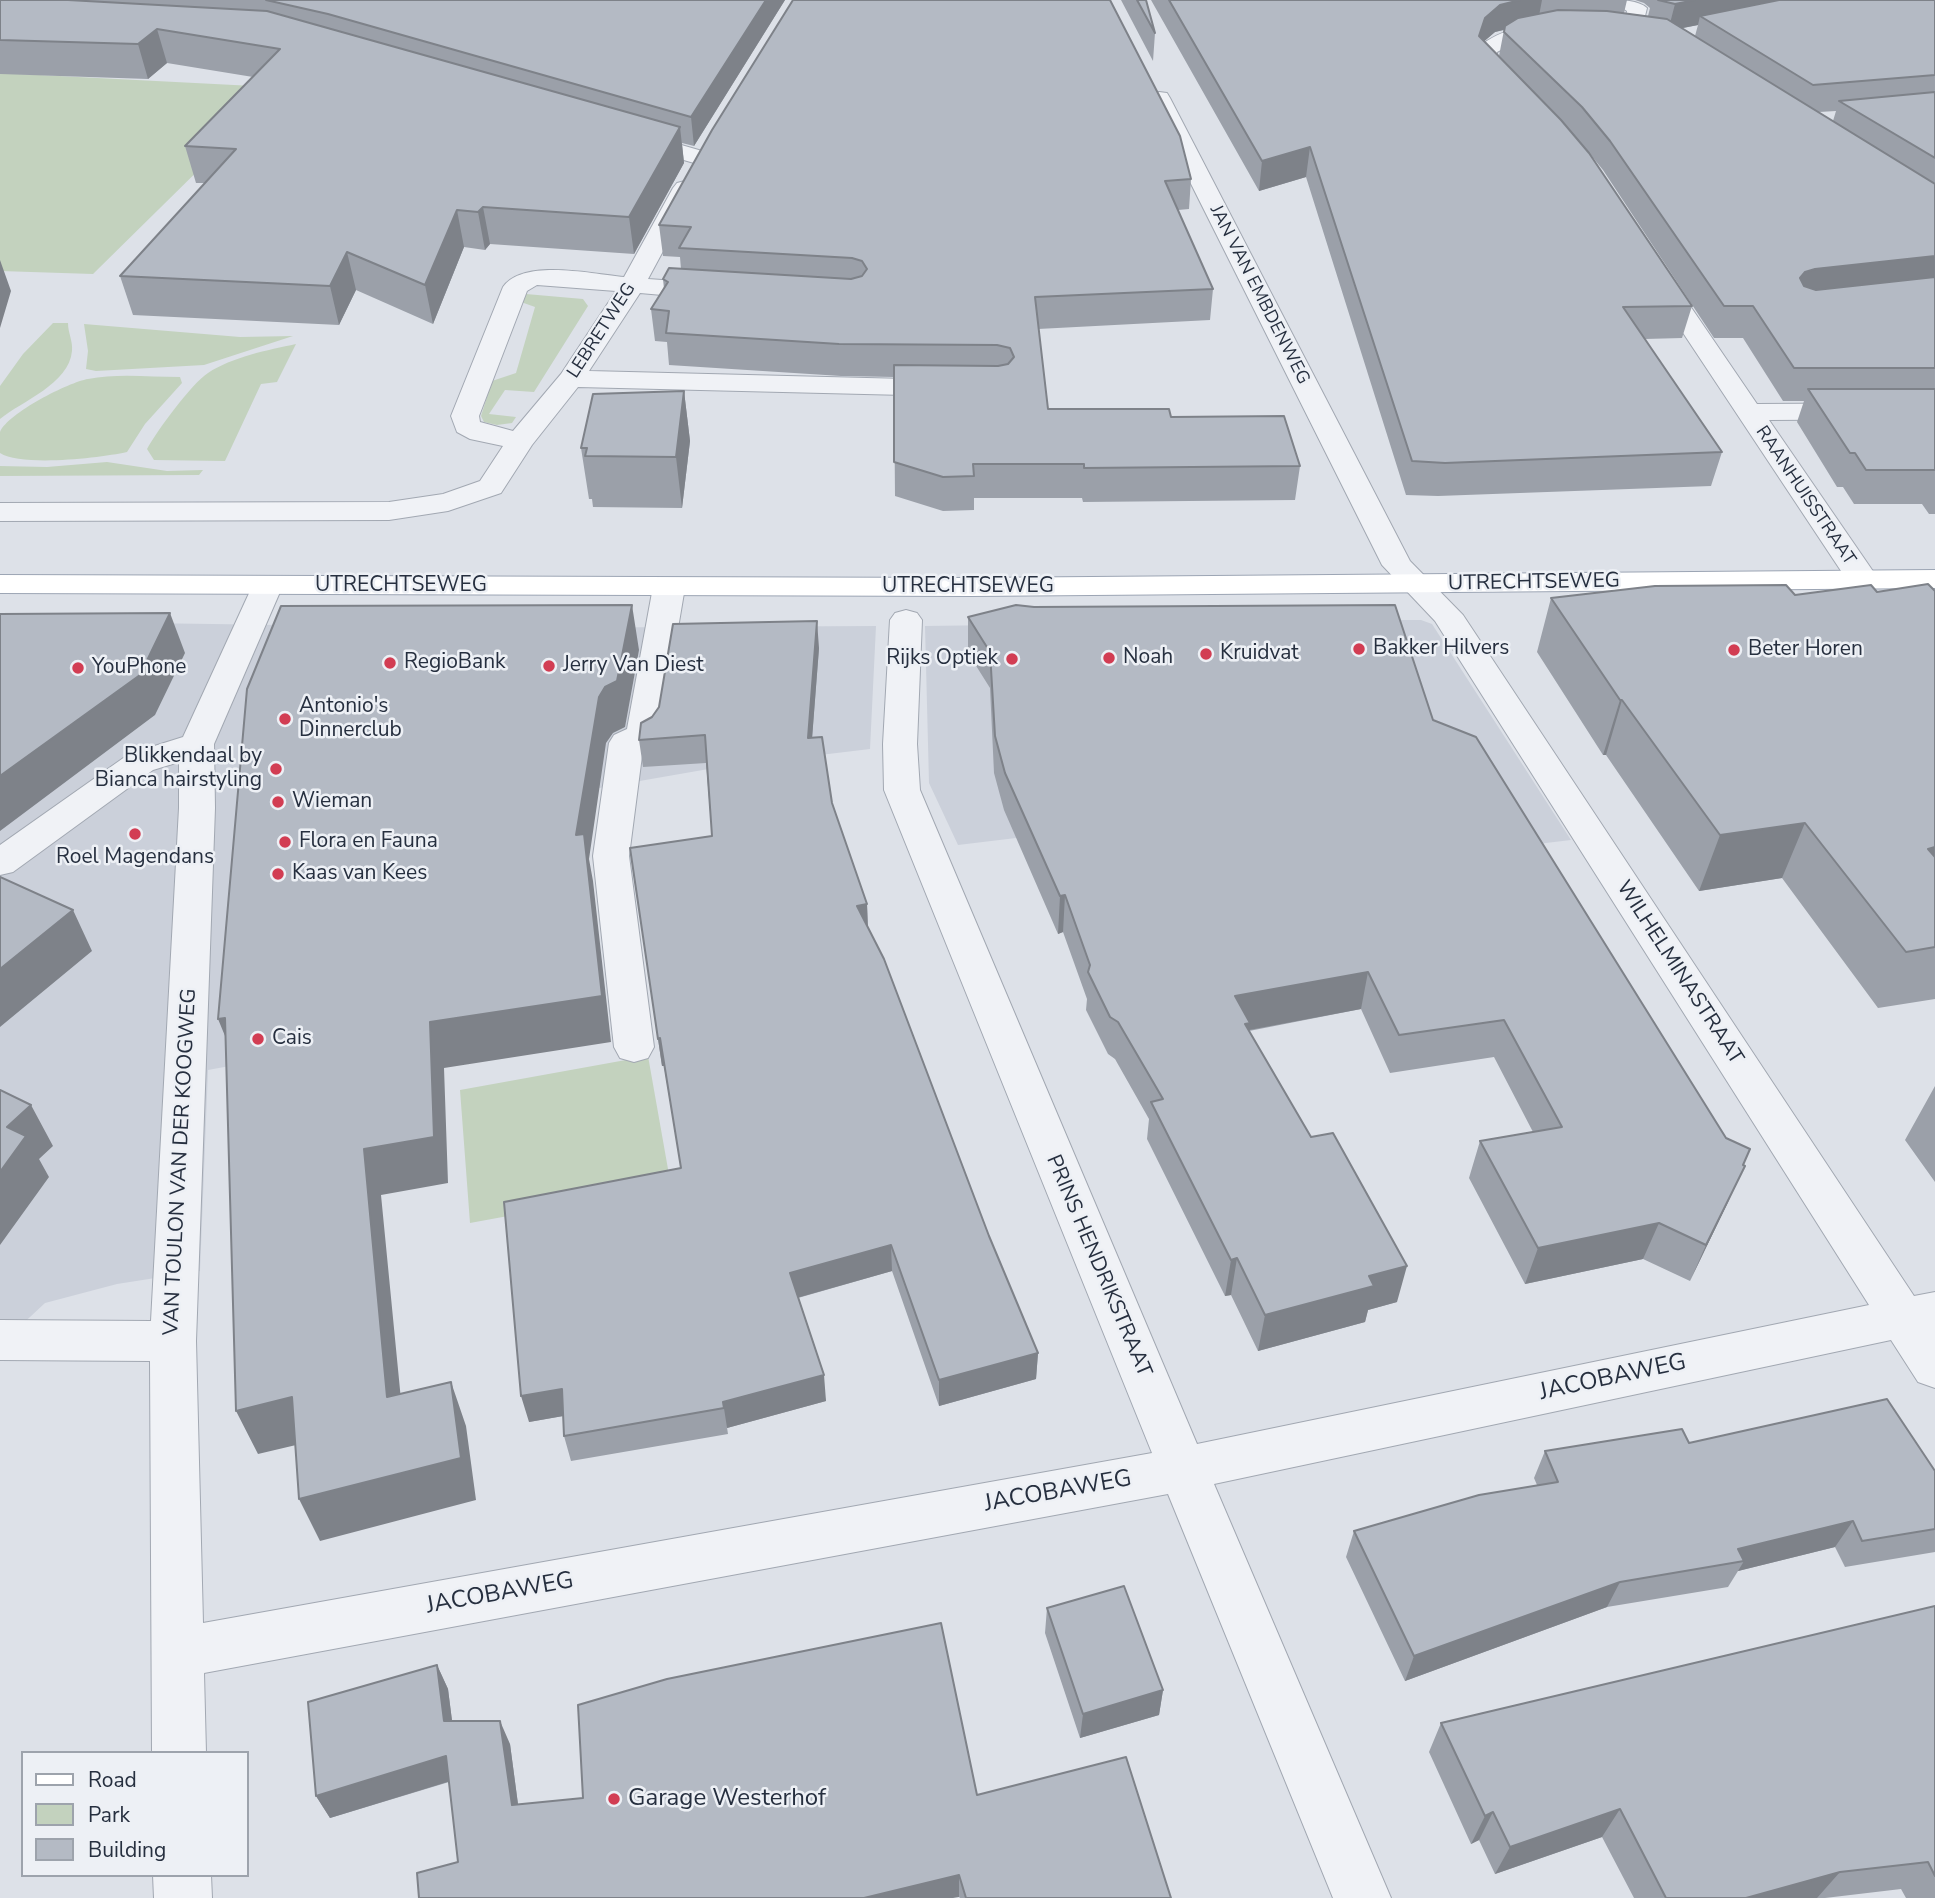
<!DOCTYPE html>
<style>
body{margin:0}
#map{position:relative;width:1935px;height:1898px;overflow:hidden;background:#dde1e8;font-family:"Nunito Sans",sans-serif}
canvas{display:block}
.legend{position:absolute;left:21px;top:1751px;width:228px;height:126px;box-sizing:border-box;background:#edf0f5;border:2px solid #9da3ac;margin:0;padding:9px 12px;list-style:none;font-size:21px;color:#262f3f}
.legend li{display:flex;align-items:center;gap:14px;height:35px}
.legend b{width:35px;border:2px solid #9da3ac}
</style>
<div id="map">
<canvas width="1935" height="1898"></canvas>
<ul class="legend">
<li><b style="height:9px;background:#fff"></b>Road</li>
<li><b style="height:19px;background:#c3d2be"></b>Park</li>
<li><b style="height:19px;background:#b4bac4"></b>Building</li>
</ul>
</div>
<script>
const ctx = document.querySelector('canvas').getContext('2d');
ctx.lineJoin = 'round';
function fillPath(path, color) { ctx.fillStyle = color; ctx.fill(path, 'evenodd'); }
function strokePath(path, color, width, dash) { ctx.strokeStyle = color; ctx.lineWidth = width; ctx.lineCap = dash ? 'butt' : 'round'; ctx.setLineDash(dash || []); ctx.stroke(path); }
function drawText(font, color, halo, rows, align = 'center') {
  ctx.font = font + ' "Nunito Sans",sans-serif'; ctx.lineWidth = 5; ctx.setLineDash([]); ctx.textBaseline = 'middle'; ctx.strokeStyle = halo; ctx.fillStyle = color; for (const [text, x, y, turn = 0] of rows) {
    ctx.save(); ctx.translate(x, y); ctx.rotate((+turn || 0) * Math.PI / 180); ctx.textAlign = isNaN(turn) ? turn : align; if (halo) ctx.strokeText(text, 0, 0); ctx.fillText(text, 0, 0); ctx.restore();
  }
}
fillPath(new Path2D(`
 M1368 620H1421L1432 624 1571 840 1378 863 1248 810 958 845 929 783 925 626Z
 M0 621 495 628 876 626 870 749 720 767 433 817 420 1031 208 1070 200 1271 117 1284 45 1303 0 1345Z`), '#cbd0da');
fillPath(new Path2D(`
 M0 73 273 87 224 145 93 274 0 271Z
 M526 294 583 299 588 306 534 392 505 390 489 414 516 417 512 423 497 425 484 422 481 416 492 381 516 373 535 307 521 302Z
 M53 323H68C68 333 73 341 72 351 69 384 22 401 0 419V386L23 354Z
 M84 324 240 337 293 336 204 365 96 371 86 369 88 351Z
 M296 344 277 382 261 384 225 461 154 460 147 449C157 431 191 384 208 373 232 357 268 350 296 344Z
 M180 377 182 383 145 424 127 452C100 458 22 467 0 453 0 447 0 437 0 432 8 413 69 382 88 379 117 373 150 377 180 377Z
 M107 462 167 471 203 470 199 475 0 476V466L47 467Z
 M648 1056 671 1186 470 1223 460 1090Z`), '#c3d2be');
const minor = new Path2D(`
 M1609 0C1622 0 1638 0 1647 8L1640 36H1626L1623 32 1627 11Z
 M1554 23 1561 25 1564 29 1561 33 1522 39 1497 52 1496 61 1523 89 1519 93H1505L1476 62 1480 46C1501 29 1527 25 1554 23Z
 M1159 92 1167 93 1170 98 1410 561 1463 615 1914 1296 1935 1292V1388L1918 1382 1891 1340 1214 1484 1391 1898H1333L1168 1494 204 1673 206 1753H152L150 1361 0 1360V1320L151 1321 179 808V762L153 770 13 872 0 875V845L129 754 183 737 256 578 267 576 278 578 283 585 214 744 215 808 196 1341 203 1623 1152 1453 884 790 883 744 890 620 895 613 906 610 917 613 922 620 917 744 920 790 1197 1444 1869 1305 1435 621 1382 565 1148 98 1151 93Z
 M633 131 709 153 712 158 709 163 701 165 625 143 622 138 625 133Z
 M685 181 693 183 697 188 648 279 718 284 727 287 731 292 727 297 718 300 640 293 589 371 946 380 956 382 960 388 956 394 946 396 578 387 532 445 501 493 448 511 389 520 0 521V503L389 502 443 494 480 481 503 446 470 439 457 432 451 416 503 287C523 258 593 274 624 277L673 188 677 183ZM537 285 616 291 561 374 513 431 480 422 479 416 527 291Z
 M1658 270 1667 272 1757 404 1935 403V419L1769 420 1879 580 1874 587 1863 589 1852 587 1847 580 1646 277 1649 272Z
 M669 578 680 580 685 587 660 734 655 742 643 748 629 856 654 1047 648 1058 634 1062 620 1058 614 1047 593 856 609 743 614 735 627 729 653 587 658 580Z
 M153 1875H211L212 1898H154Z`);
const major = new Path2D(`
 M1935 570V588L971 596 0 593V575L971 578Z`);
strokePath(minor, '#a2a8b2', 2);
strokePath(major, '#9ca5b4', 2);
fillPath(minor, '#f0f2f6');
fillPath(major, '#fff');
fillPath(new Path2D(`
 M0 0H785L694 146 682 143 684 163 634 254 490 244 485 250 464 247 433 324 356 290 339 325 133 315 120 276 205 183H196L185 146 253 77 167 63 148 79 0 74Z
 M793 0 1191 179 1189 209 1178 210 1213 289 1210 320 1038 329 1048 409 1171 417 1300 466 1295 500 1083 502 1082 498H974V510L943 511 895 496 894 377 841 376 669 365 667 342 655 341 651 309 664 289 663 279 681 269 680 257 663 256 659 225Z
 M1121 0H1146L1155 33 1153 61Z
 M1151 0H1627L1624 13 1648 16 1650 8 1644 3 1635 0H1935V514H1929L1922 504H1854L1843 487H1837L1797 422 1804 401H1783L1743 338H1714L1603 170 1590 154 1692 306 1682 338 1645 339 1722 452 1711 486 1438 496 1406 495 1306 177 1259 191ZM1698 25 1695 36 1682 28ZM1504 30 1499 56 1484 41 1495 32ZM1836 111 1833 121 1819 112Z
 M684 391 690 441 682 508 593 507 592 499H589L581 448Z
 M1935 591V999L1878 1008 1782 878 1699 891 1606 755H1603L1537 652 1551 598 1795 595 1877 592Z
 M968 617 1433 720 1743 1165 1728 1202 1690 1281 1643 1259 1525 1284 1469 1178 1480 1141 1533 1132 1494 1057 1390 1073 1361 1009 1249 1031 1397 1302 1368 1310 1365 1322 1258 1351 1231 1295 1225 1296 1147 1139 1149 1119 1115 1059 1108 1054 1086 1010 1087 999 1063 932 1058 934 1004 810 994 773 990 688 968 653Z
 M819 648 812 738 832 803 867 904 868 928 989 1236 1038 1353 1036 1379 939 1406 892 1271 798 1298 826 1401 727 1428 728 1434 571 1461 564 1436 563 1416 529 1422 681 1168 664 1066H662L658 1039 712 836 706 763 643 767 639 740Z
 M1935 1086V1182L1905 1140Z
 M1689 1443 1935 1471V1552L1845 1567 1835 1547 1738 1571 1728 1587 1607 1607 1405 1681 1346 1557 1354 1531 1537 1485 1534 1478 1545 1451Z
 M1935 1606V1898H1906L1901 1889 1825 1898H1634L1602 1837 1495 1874 1479 1840 1471 1844 1429 1752 1441 1723Z
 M1047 1608 1163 1690 1159 1715 1080 1738 1045 1633Z
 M437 1665 448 1689 452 1721 510 1744 518 1804 977 1795 1171 1898H960L959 1897 458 1862 449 1782 330 1818 316 1796Z`), '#9ba0a9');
fillPath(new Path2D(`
 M766 0H785L694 146 691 117Z
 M1520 0H1542L1538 21 1495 32 1480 45 1479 36 1485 18 1500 5Z
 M1695 0H1820L1700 16 1698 25 1668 31 1675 4Z
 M157 29 167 63 148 79 138 44Z
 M680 127 684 163 634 254 629 217Z
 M1310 147 1306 177 1259 191 1262 161Z
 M483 207 490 244 485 250 478 212Z
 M457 210 464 247 433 324 425 285Z
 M347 252 356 290 339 325 330 286Z
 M1935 256V286L1805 300 1800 278 1805 272 1815 269Z
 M0 260 11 291 0 328Z
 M684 391 690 441 682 508 676 457Z
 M632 605 639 650 625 727 613 733 606 743 589 859 593 881 611 1042 444 1068 448 1183 381 1195 405 1441 387 1397 364 1149 430 1022 576 835 599 697Z
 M170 613 185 653 155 715 0 831V776Z
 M817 621 819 648 810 765 808 738Z
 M1620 700H1622L1606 755H1603Z
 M1805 823 1782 878 1699 891 1720 835Z
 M1935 847V899L1928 849Z
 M1065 895 1063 932 1058 934 1060 896Z
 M867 904 868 932 857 906Z
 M73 910 92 951 0 1027V969Z
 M1368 972 1361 1009 1249 1030 1244 1060 1235 996Z
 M225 1018 237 1065 218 1019Z
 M660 1038 665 1066H662L658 1039Z
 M31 1105 53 1146 39 1159 49 1177 0 1245V1172L7 1127Z
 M1745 1166 1728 1202 1690 1281 1706 1245Z
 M1659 1223 1643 1259 1525 1284 1538 1248Z
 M891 1245 892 1271 793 1299 790 1273Z
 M1237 1258 1231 1295 1225 1296 1231 1260Z
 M1407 1266 1397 1302 1368 1310 1365 1322 1258 1351 1265 1315 1369 1276Z
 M1038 1353 1036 1379 939 1406V1380Z
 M824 1375 826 1401 727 1428 728 1434 723 1402Z
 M451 1382 466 1426 476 1500 320 1541 299 1499Z
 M562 1389 569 1415 529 1422 521 1396Z
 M292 1397 313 1441 258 1454 236 1411Z
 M1853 1521 1835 1547 1738 1571 1744 1561 1738 1549Z
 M1620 1582 1607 1607 1405 1681 1414 1656Z
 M437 1665 448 1689 455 1744 444 1721Z
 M1163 1690 1159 1715 1080 1738 1083 1714Z
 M500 1721 510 1744 521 1827 512 1805Z
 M446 1756 457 1779 330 1818 316 1796Z
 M1620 1809 1602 1837 1495 1874 1510 1847Z
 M1493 1812 1479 1840 1471 1844 1485 1816Z
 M1840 1872 1817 1898H1745Z
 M959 1875V1897L953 1898H864Z`), '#7e8289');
const building = new Path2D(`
 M0 0H68L267 11 680 127 629 217 483 207 478 212 457 210 425 285 347 252 330 286 120 276 236 149 185 146 280 49 157 29 138 44 0 40Z
 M266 0H766L691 117 328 14Z
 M793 0H1110L1180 136 1191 179 1165 181 1213 289 1035 297 1048 409H1169L1171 417 1284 416 1300 466 1084 468V464H973L974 476 943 477 894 462V365L998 366 1008 364 1014 357 1010 348 997 345 839 344 666 333 669 311 651 309 668 282 663 279 669 268 851 279 862 276 867 269 862 261 852 258 679 248 691 227 659 225 712 130Z
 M1137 0H1146L1155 33Z
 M1169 0H1520L1500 5 1485 18 1479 36 1561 120 1589 153 1692 306 1623 307 1722 452 1445 463 1412 461 1310 147 1262 161Z
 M1658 0H1695L1675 4Z
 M1779 0H1935V75L1813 85 1700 16Z
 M1558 10 1607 11 1667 19 1935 184V256L1815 269 1805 272 1800 278 1804 286 1816 290 1935 277V368H1794L1753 306H1724L1610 141 1582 107 1504 32 1505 26 1518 18Z
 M1935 92V158L1839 101Z
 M1808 389H1935V470H1866L1855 453H1850Z
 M684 391 676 457 585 456 587 448H581L593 394Z
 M1928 584 1935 591V847L1928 849 1935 857V947L1906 952 1805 823 1720 835 1622 700H1620L1551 598 1655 586 1786 585 1795 595 1871 585 1877 592Z
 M632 605 617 681 605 687 599 697 576 835 584 834 602 996 430 1022 434 1137 364 1149 387 1397 451 1382 461 1458 299 1499 292 1397 236 1411 225 1018 218 1019 247 689 281 606Z
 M1016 605 1034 607 1395 605 1433 720 1476 737 1726 1138 1750 1149 1743 1165 1745 1166 1706 1245 1659 1223 1538 1248 1480 1141 1562 1127 1504 1020 1399 1035 1368 972 1235 996 1250 1023 1245 1024 1311 1137 1333 1133 1407 1266 1369 1276 1374 1286 1265 1315 1237 1258 1231 1260 1151 1102 1163 1099 1118 1022 1110 1017 1088 972 1090 965 1065 895 1060 896 1005 773 995 736 990 652 968 617Z
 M170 613 140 675 0 776V614Z
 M817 621 808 738 822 737 832 803 867 904 857 906 884 959 989 1236 1038 1353 939 1380 891 1245 790 1273 824 1375 723 1402 724 1408 564 1436 562 1389 521 1396 504 1202 681 1168 660 1038 658 1039 630 848 712 836 705 735 639 740 641 723 652 717 659 707 673 624Z
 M0 877 73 910 0 969Z
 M0 1090 31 1105 7 1127 26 1136 0 1172Z
 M1887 1399 1935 1471V1529L1862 1541 1853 1521 1738 1549 1744 1561 1620 1582 1414 1656 1354 1531 1479 1495 1558 1482 1545 1451 1682 1429 1689 1443Z
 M1124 1586 1163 1690 1083 1714 1047 1608Z
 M1935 1606V1876L1928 1862 1840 1872 1746 1898H1666L1620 1809 1510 1847 1493 1812 1485 1816 1441 1723Z
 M941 1623 977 1795 1126 1757 1171 1898H966L959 1875 864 1898H419L417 1873 458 1862 446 1756 316 1796 308 1702 437 1665 444 1721H500L512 1805 583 1798 578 1705 667 1679Z`);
fillPath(building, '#b4bac4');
strokePath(building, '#7e8289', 2);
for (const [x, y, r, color] of [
 [1359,649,7,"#d23d53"],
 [1734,650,7,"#d23d53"],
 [1206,654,7,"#d23d53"],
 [1109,658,7,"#d23d53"],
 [1012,659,7,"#d23d53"],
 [390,663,7,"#d23d53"],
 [549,666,7,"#d23d53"],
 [78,668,7,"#d23d53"],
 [285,719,7,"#d23d53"],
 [276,769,7,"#d23d53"],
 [278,802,7,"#d23d53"],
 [135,834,7,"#d23d53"],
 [285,842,7,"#d23d53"],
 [278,874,7,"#d23d53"],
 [258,1039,7,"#d23d53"],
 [614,1799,7,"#d23d53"]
]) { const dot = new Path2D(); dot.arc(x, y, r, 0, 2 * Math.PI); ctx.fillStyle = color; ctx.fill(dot); strokePath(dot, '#edf0f5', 2.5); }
drawText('18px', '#262f3f', '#edf0f5', [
 ["JAN VAN EMBDENWEG",1259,295,63],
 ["LEBRETWEG",602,331,-57],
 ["RAANHUISSTRAAT",1805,496,56]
]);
drawText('21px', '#262f3f', '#edf0f5', [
 ["UTRECHTSEWEG",1534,583,-1],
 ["UTRECHTSEWEG",401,586],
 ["UTRECHTSEWEG",968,587],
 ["WILHELMINASTRAAT",1679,973,57],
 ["VAN TOULON VAN DER KOOGWEG",181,1162,-87],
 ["PRINS HENDRIKSTRAAT",1098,1266,67]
]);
drawText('21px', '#262f3f', '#edf0f5', [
 ["Bakker Hilvers",1373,649],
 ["Beter Horen",1748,650],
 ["Kruidvat",1220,654],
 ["Noah",1123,658],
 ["Rijks Optiek",998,659,"right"],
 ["RegioBank",404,663],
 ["Jerry Van Diest",563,666],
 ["YouPhone",92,668],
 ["Antonio's",299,707],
 ["Dinnerclub",299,731],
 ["Blikkendaal by",262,757,"right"],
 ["Bianca hairstyling",262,781,"right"],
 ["Wieman",292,802],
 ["Flora en Fauna",299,842],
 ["Roel Magendans",135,858,"center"],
 ["Kaas van Kees",292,874],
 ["Cais",272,1039]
], 'left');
drawText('24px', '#262f3f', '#edf0f5', [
 ["JACOBAWEG",1613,1378,-12],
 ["JACOBAWEG",1058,1492,-10],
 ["JACOBAWEG",500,1594,-10]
]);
drawText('24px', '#262f3f', '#edf0f5', [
 ["Garage Westerhof",628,1799]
], 'left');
</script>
